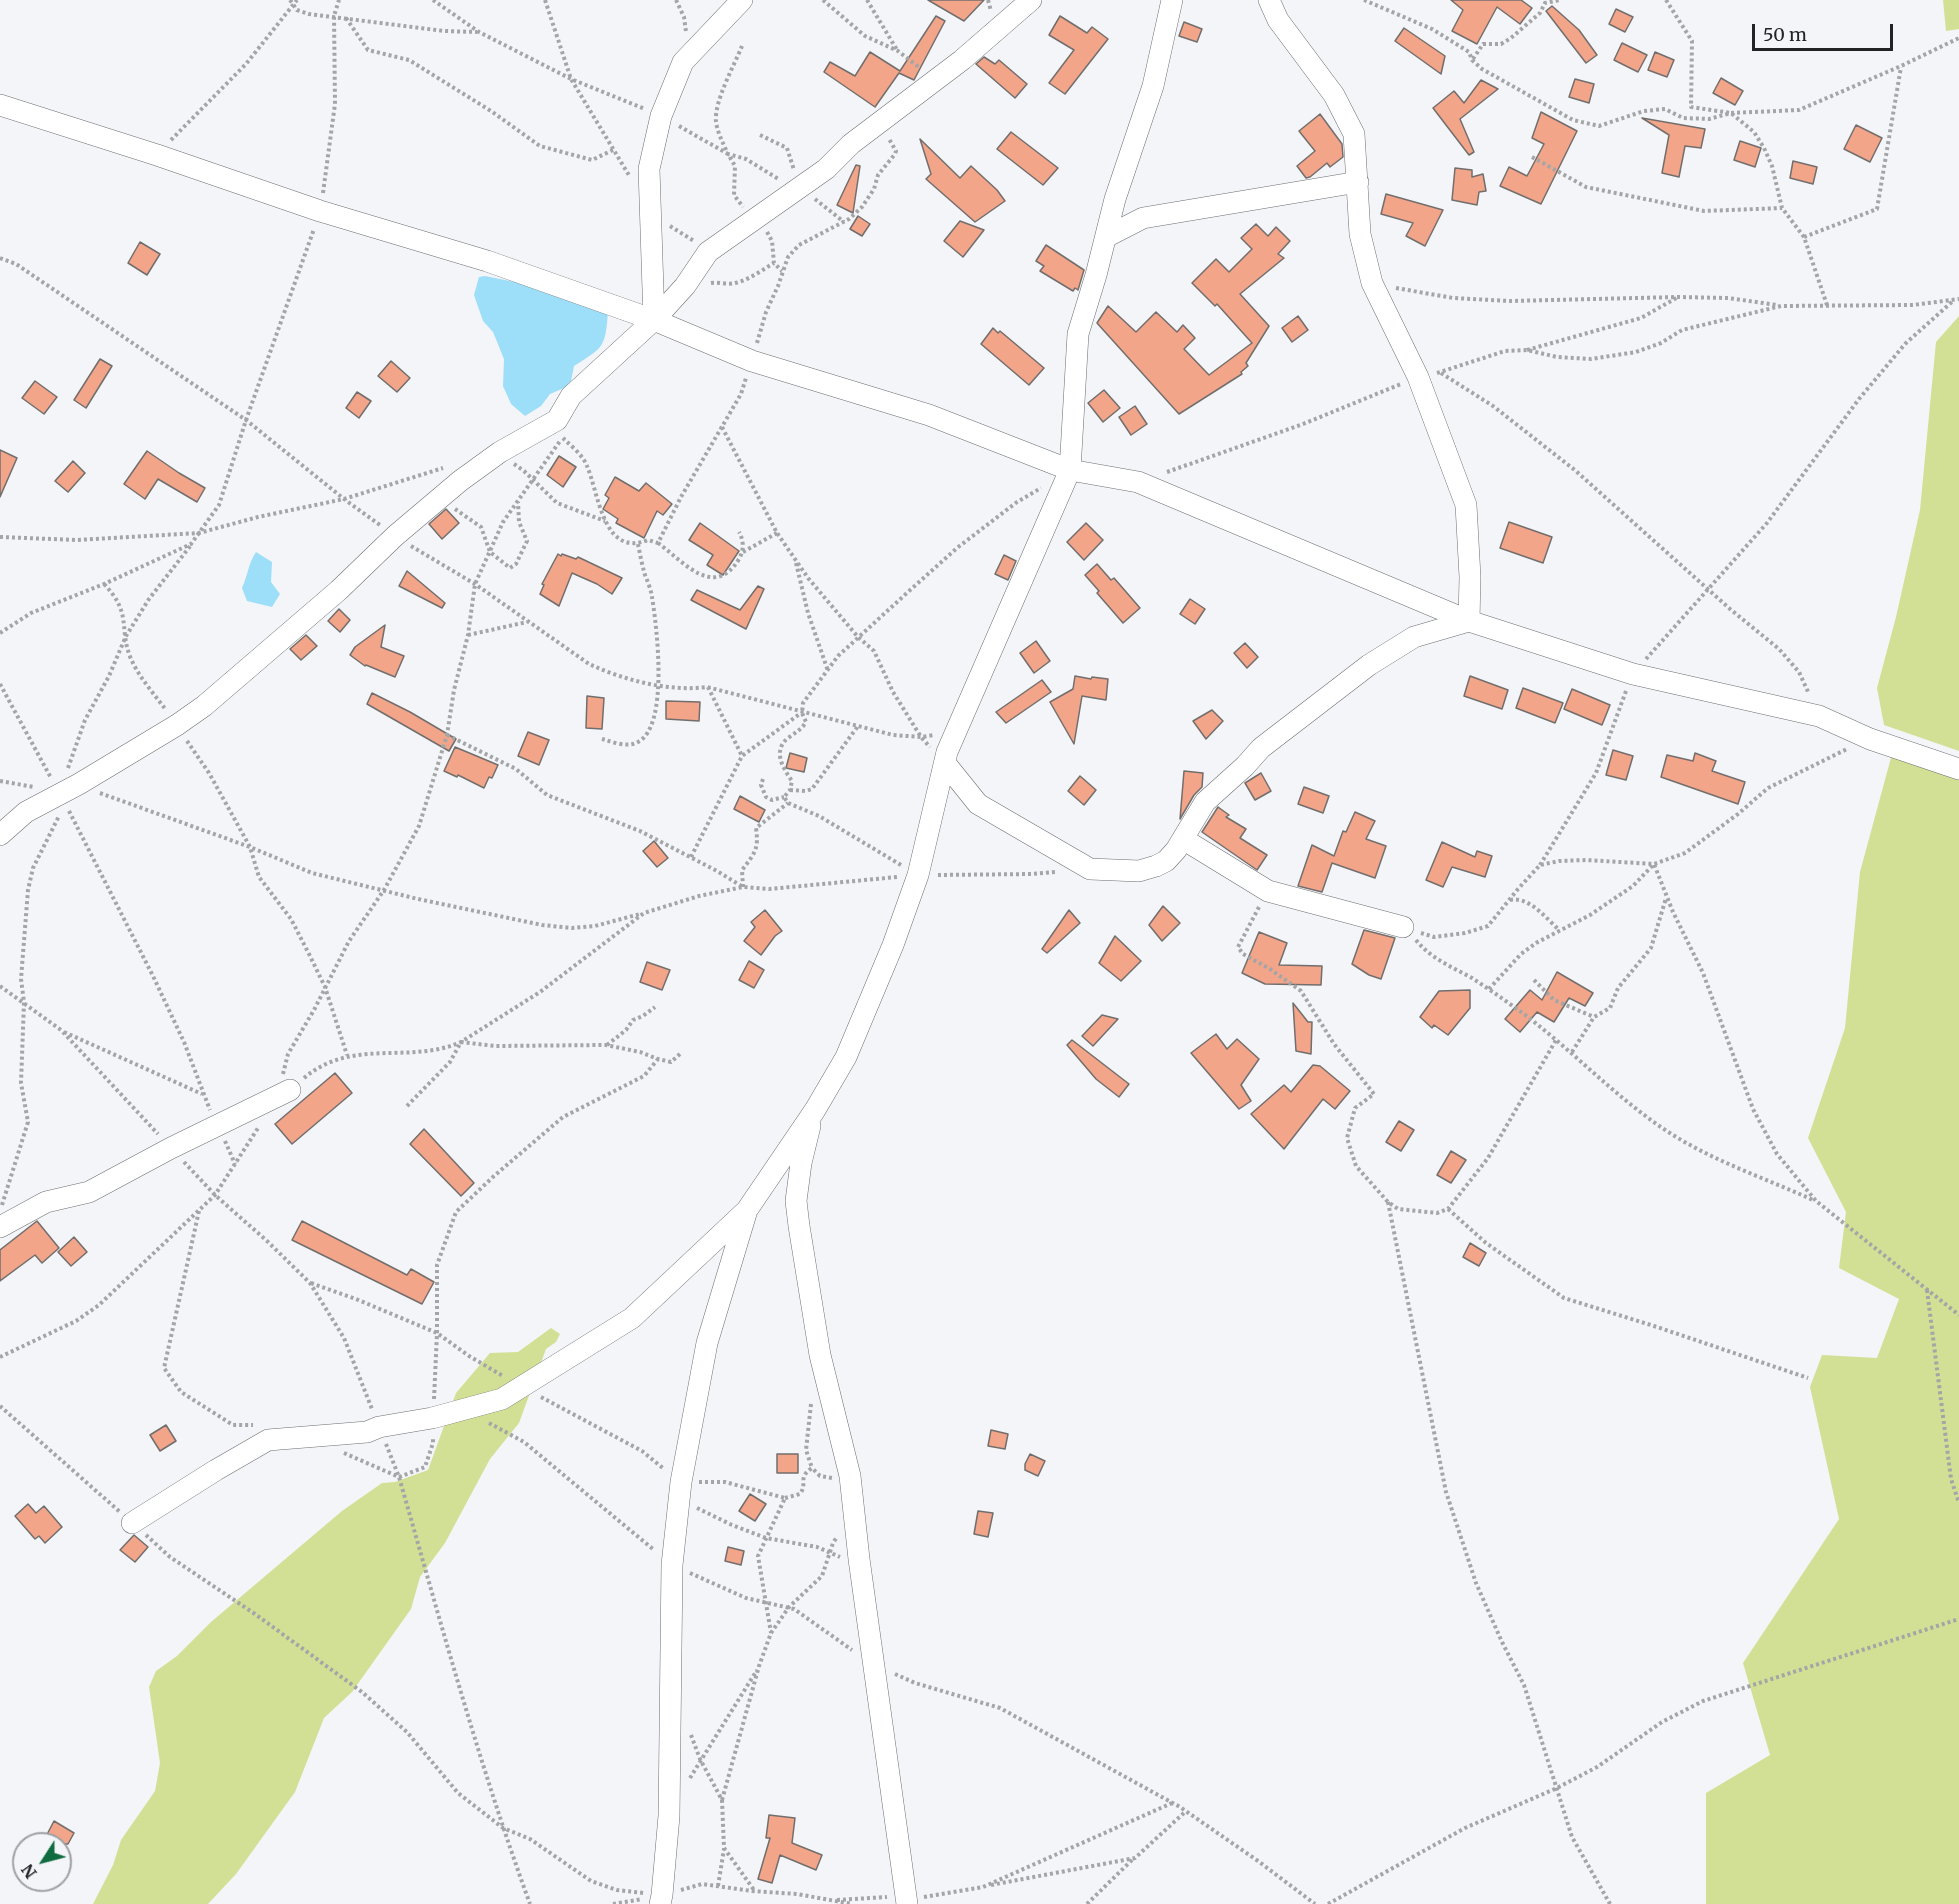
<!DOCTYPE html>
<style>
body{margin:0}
#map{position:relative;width:1959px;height:1904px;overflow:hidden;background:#f3f5f8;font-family:Merriweather,serif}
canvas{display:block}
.north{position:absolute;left:12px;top:1832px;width:60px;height:60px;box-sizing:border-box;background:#f3f5f8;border:2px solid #9fa1a3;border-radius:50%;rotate:234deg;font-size:16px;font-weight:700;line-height:24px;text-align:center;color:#222324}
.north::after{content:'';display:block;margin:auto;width:21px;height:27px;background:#106c40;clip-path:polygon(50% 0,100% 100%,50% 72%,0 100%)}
.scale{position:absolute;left:1752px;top:24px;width:141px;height:27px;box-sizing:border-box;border:3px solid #222324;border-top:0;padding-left:8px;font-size:18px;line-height:21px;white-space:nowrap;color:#222324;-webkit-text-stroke:4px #f3f5f8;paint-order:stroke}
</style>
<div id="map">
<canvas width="1959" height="1904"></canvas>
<div class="north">N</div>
<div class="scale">50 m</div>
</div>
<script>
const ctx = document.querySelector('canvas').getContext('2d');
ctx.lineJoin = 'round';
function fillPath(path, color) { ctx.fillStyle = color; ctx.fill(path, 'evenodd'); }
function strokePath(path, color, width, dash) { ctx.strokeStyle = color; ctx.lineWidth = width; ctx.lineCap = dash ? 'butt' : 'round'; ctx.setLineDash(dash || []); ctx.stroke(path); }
fillPath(new Path2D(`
 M1943 0H1959V29L1946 31Z
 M1959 316V751L1884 725 1877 688 1896 617 1920 510 1936 342Z
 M1892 754 1959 777V1904H1706V1793L1770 1755 1743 1663 1839 1519 1810 1387 1822 1355 1877 1358 1899 1299 1839 1268 1846 1212 1808 1138 1845 1028 1860 872Z
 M551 1328 560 1334 556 1342 546 1349 519 1423 490 1459 445 1543 420 1577 411 1609 352 1692 324 1718 295 1792 236 1874 208 1904H93L113 1865 121 1840 155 1791 160 1763 149 1687 156 1671 177 1656 211 1622 342 1511 382 1483 395 1482 428 1470 456 1393 490 1353 518 1352Z`), '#d1e094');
fillPath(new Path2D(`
 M485 276 525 284 608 312C605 348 604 347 574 366L571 381 564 388 550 394 541 406 525 416 511 404 503 386 504 359 493 332 483 321 474 295 479 277Z
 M256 552 272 562 271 582 280 594 272 607 247 601 242 588C248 575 248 564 256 552Z`), '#9ddef9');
const building = new Path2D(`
 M928 0H984L964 21Z
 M1451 0H1521L1532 8 1520 24 1497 7 1477 44 1452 31 1463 10Z
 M1552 6 1579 30 1597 55 1586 63 1546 11Z
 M1616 9 1633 17 1625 32 1609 24Z
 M936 16 945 21 914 80 899 73 875 107 824 72 830 62 855 76 870 52 900 71Z
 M1060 16 1087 33 1092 27 1108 39 1065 94 1049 83 1074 50 1049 35Z
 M1184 22 1202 29 1197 42 1179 36Z
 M1404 28 1445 56 1441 74 1395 41Z
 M1622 43 1647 55 1638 72 1614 60Z
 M1655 52 1674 60 1667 77 1648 70Z
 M984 57 995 64 999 60 1027 84 1015 98 976 64Z
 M1721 78 1743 91 1735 105 1713 93Z
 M1575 79 1594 84 1589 103 1569 97Z
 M1481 80 1498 89 1460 119 1474 152 1469 155 1433 108 1454 91 1464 103Z
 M1541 112 1577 131 1541 204 1500 186 1509 167 1527 176 1544 144 1532 138Z
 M1320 114 1342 144 1343 157 1330 167 1327 163 1310 177 1306 178 1297 166 1315 151 1299 131Z
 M1642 118 1705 129 1701 148 1685 146 1679 177 1662 173 1669 135Z
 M1856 125 1882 138 1870 162 1844 149Z
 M1011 132 1058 168 1043 185 997 149Z
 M920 139 960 178 971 166 997 190 1005 201 975 222 926 179 931 174Z
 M1740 141 1761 148 1755 167 1734 160Z
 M1793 161 1817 167 1813 184 1790 178Z
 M856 165 860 166 853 213 837 205Z
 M1455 168 1472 170V177L1483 174 1486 191 1479 192 1477 205 1452 200Z
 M1386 194 1443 210 1425 246 1406 236 1413 223 1381 214Z
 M858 216 870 224 862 236 850 229Z
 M960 221 984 230 963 257 944 241Z
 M1256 224 1268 236 1276 227 1290 241 1278 254 1284 258 1240 294 1269 326 1246 363 1248 366 1241 372 1242 374 1179 414 1097 323 1108 306 1136 332 1156 312 1177 332 1183 325 1195 338 1184 349 1209 375 1252 343 1217 304 1215 306 1192 283 1216 259 1229 272 1252 249 1241 238Z
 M140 242 160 254 147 275 128 263Z
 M1046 245 1084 270 1078 290 1075 288 1073 291 1040 271 1044 266 1036 261Z
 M1298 316 1308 330 1292 342 1282 328Z
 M993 328 998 333 1000 331 1044 368 1029 385 981 344Z
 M100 359 112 366 86 408 74 400Z
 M391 361 410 378 397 392 378 376Z
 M35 381 57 397 44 414 22 398Z
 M1104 390 1120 408 1103 422 1088 403Z
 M357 392 371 401 359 418 346 408Z
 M1135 406 1147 424 1131 435 1119 417Z
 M0 450 17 458 0 497Z
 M147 451 179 473 205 488 197 502 158 479 145 499 124 484Z
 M559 456 576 467 563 487 547 475Z
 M73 461 85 473 68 492 55 481Z
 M615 477 639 491 646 483 672 504 663 515 657 511 644 538 616 523 618 519 603 509 609 498 605 495Z
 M446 509 459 523 442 539 429 524Z
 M1509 522 1552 537 1543 563 1500 548Z
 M700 523 739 551 723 575 707 565 713 555 689 540Z
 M1086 523 1103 540 1084 560 1067 542Z
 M558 554 561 556 562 554 576 559 578 557 622 578 612 594 597 584 572 573 559 606 540 594 544 585 542 584Z
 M1004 555 1016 561 1008 580 995 574Z
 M1097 564 1111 580 1114 578 1140 608 1123 623 1097 593 1099 591 1085 575Z
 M407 571 445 603 442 608 399 586Z
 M758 586 764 589 746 629 691 600 697 590 740 610Z
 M1190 599 1205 609 1195 624 1180 614Z
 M339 609 350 620 340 632 328 621Z
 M385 625 381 647 404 656 395 677 366 665 365 666 350 655 355 647Z
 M306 635 317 646 301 660 290 649Z
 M1036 641 1050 661 1034 673 1020 653Z
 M1245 643 1258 657 1247 668 1234 653Z
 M1075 676 1091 679 1092 677 1108 679 1106 700 1082 696 1074 744 1050 702 1073 689Z
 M1470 676 1508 690 1502 709 1464 696Z
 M1042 680 1051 692 1006 723 996 712Z
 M1523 688 1563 703 1555 723 1516 708Z
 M1572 689 1610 705 1602 725 1564 709Z
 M372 693 410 712 456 739 449 751 367 704Z
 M587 696 604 698 602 729 586 728Z
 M666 701 700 702 699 721 666 719Z
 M1212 710 1223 721 1206 739 1193 721Z
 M528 732 549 740 539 765 518 756Z
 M455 747 498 765 492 778 489 777 484 788 458 775 457 777 444 771Z
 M1613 750 1633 756 1626 780 1606 775Z
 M790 753 807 758 804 772 786 768Z
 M1695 753 1716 761 1712 771 1745 782 1738 804 1661 777 1667 755 1693 761Z
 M1184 771 1203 773 1202 787 1194 795 1180 819Z
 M1261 773 1271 791 1255 800 1245 783Z
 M1080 776 1096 790 1084 805 1068 791Z
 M1304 787 1329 796 1323 813 1298 804Z
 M740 796 765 810 759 822 734 809Z
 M1218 807 1229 815 1226 817 1246 829 1240 838 1267 855 1257 870 1202 832Z
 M1355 812 1375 821 1366 839 1386 846 1375 878 1332 863 1322 892 1298 886 1312 845 1334 856 1343 831 1346 832Z
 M654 841 668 858 657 867 643 851Z
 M1442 842 1475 857 1477 851 1492 856 1485 877 1452 867 1443 887 1426 880Z
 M1163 906 1180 923 1162 941 1149 925Z
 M765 910 782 931 775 936 761 955 744 941 755 927 751 922Z
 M1069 910 1080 923 1047 953 1042 949Z
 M1364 930 1395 938 1381 979 1369 975 1352 964Z
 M1259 932 1287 943 1279 965 1322 966 1321 985 1265 984 1242 973Z
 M1115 936 1141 961 1121 981 1099 963Z
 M749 961 764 970 754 988 739 980Z
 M647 962 670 970 662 990 640 982Z
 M1557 972 1593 993 1585 1006 1569 998 1554 1022 1537 1012 1520 1032 1505 1019 1530 990 1542 1000Z
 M1470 990V1008L1448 1035 1434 1025 1432 1028 1420 1017 1439 991Z
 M1293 1003 1308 1022H1312L1311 1054 1296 1051Z
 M1102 1015 1118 1019 1093 1046 1082 1036Z
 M1216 1034 1227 1049 1237 1039 1259 1059 1241 1085 1251 1101 1239 1109 1191 1053Z
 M1072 1040 1129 1084 1119 1097 1096 1079 1067 1045Z
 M1313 1065 1320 1066 1350 1091 1335 1109 1323 1099 1284 1149 1251 1114 1284 1085 1291 1092Z
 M335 1073 352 1093 292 1144 275 1124Z
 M1399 1121 1414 1130 1401 1151 1386 1142Z
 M424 1129 474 1183 461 1196 410 1144Z
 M1451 1151 1466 1160 1451 1183 1437 1175Z
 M37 1221 59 1248 42 1263 35 1255 0 1281V1250Z
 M302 1221 407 1275 411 1269 434 1282 422 1304 292 1240Z
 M74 1237 87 1252 71 1266 58 1252Z
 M1470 1243 1486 1253 1479 1266 1463 1257Z
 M166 1425 176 1441 160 1451 150 1435Z
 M991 1430 1008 1434 1005 1449 988 1446Z
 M777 1454H798V1473H777Z
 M1030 1454 1045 1461 1038 1476 1025 1470V1464Z
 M750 1494 766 1504 755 1521 739 1511Z
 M28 1504 36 1513 44 1506 62 1527 45 1543 39 1536 35 1539 15 1516Z
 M978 1511 993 1513 988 1537 974 1534Z
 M134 1535 148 1547 135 1562 120 1550Z
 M728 1547 744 1551 741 1565 725 1561Z
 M769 1815 795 1818 792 1843 822 1855 816 1870 780 1855 772 1883 758 1879 770 1838H766Z
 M54 1821 74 1833 68 1844H42Z`);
fillPath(building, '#f3a58a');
strokePath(building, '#726e6d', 1.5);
const street = new Path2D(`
 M0 105 157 155 320 211 487 261 654 320 752 361 929 415 1070 470 1138 482 1469 621 1633 674 1819 716 1870 739 1959 769
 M1106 237 1143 218 1358 182
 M654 320 649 169 661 116 683 62 742 0
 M945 763 978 804 1090 869 1139 871 1156 866 1166 861 1176 850 1205 802 1245 766 1261 748 1369 665 1414 637 1469 621 1470 577 1466 505 1418 377 1372 283 1360 234 1354 134 1334 95 1278 20 1269 0
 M0 835 26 812 79 784 177 725 204 706 339 590 395 536 460 481 500 452 557 420 571 396 654 320 685 286 708 252 826 169 851 144 962 60 1031 0
 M1183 839 1268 891 1403 927
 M810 1126 801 1163 796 1201 799 1226 820 1355 850 1476 859 1559 907 1904
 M0 1227 46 1202 89 1192 171 1148 290 1090
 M132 1523 216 1470 268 1440 367 1432 379 1427 432 1418 502 1399 632 1318 746 1211
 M660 1904 662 1895 669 1816 672 1565 681 1482 707 1343 747 1210 815 1110 846 1057 893 945 918 875 947 752 1070 470 1078 334 1096 275 1115 199 1153 86 1172 0`);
strokePath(street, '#6c6e71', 22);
strokePath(new Path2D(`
 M290 0 297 10 309 14 444 31 477 32
 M433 0 479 32 571 79 645 109
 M545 0 571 79 630 177
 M676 0 684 17 686 32
 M823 0 865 36 898 51 920 68
 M867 0 897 50
 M988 0 991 11
 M1364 0 1432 29 1469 52 1472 60 1482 69 1573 120 1599 126 1644 111 1665 109 1683 118 1709 119 1731 113 1799 110 1901 66 1959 38
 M1666 0 1692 41 1691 107 1731 113 1754 132 1764 148 1772 166 1782 208 1804 237 1827 305
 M346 18 368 50 409 60 491 111 540 146 592 160 613 150
 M742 46C734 66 714 101 716 122 718 134 723 143 728 154L746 159 780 180
 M1473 59 1483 44H1501L1511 38 1540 13 1545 3 1560 0
 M679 126 728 154 735 166 734 195 743 207
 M760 135 787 148 794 170
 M171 140 246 64 297 0
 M1532 157 1586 187 1704 211 1782 208
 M323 193 335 104 334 16 339 0
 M815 199 844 222
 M670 226 694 241
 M767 232 772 241 774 263 782 271
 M1804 237 1877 209 1901 67
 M0 258 16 264 246 420 344 499 380 525
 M711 283C719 282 728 285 735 283 749 280 762 270 774 263
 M1396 288 1453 298 1510 301 1678 297 1728 298 1777 305
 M757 343 766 312 778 286 788 257 799 245 849 219 862 207 874 189 878 175 895 154 896 151 889 139
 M1527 350 1641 318 1678 297
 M1437 373 1505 351 1527 350 1557 357 1591 359 1636 352 1661 343 1682 330 1781 306 1913 305 1959 299
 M1441 373 1493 406 1576 471 1730 609 1779 649 1799 672 1809 694
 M722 427 777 533 808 578 858 637 874 651 893 692 921 737 930 747
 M563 438C571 446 583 455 587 466 599 494 603 558 648 540L658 543 681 497 741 394 746 378
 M514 464 524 471 557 503 605 521
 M1167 472 1303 424 1401 384
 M455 509 481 527 490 552 510 568 516 564 527 541 519 522 518 502
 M0 537 77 540 199 533 258 517 344 499 443 468
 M658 543C684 562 714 600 739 559 744 550 744 541 739 532
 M411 546 475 584 589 664C624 680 668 692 707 687L893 735 921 737 934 735
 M743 552 777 533
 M796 563 808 613 828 671
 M104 584C133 614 118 628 131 659 139 677 154 694 166 710
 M0 633 31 613 104 584 191 544 219 505 246 420 314 229
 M468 635 527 622
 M1646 659 1767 523 1859 399 1905 344 1953 301
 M0 684 51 778
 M708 687 742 756
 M447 735 516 769 547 795 640 831 717 871 743 887
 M602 739C613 742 627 748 638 742 669 726 657 628 652 597 651 590 648 582 645 575 642 565 640 554 638 544
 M187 741 209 773 250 847 259 877 291 919 310 956 325 987 347 1055
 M68 768 85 720 109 676 126 636 149 599 191 545
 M763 779 761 785 766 797 772 800 784 797
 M0 781 34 787
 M790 790 806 791 812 789 858 726
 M100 793 250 847 312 873 418 899 542 925 572 928 595 926 640 914
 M69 811 153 976 184 1042 210 1110
 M691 857 742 756 801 713
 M901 865 819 816 788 803 784 797 790 790 792 781C783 768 772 751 788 738 795 733 802 729 806 722L802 713 803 703 838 656 908 592 957 548 1017 502 1041 488
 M1540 865 1596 773 1626 691
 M938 875 1032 874 1056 872
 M743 887 742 870C755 853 759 849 756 828L788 803
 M1510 900C1529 896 1546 918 1559 930
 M1259 907 1238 947 1243 954 1270 969 1301 991 1334 1044 1374 1094 1355 1108 1347 1138 1356 1166 1388 1202 1398 1209 1437 1213 1448 1209 1488 1158 1556 1040
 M1421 933 1434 937 1465 933 1488 926 1518 889 1540 865 1559 861 1586 860 1654 864 1685 853 1738 814 1768 788 1847 749
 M1416 940C1430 958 1452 967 1472 978 1487 988 1502 998 1517 1009 1571 1048 1616 1099 1673 1135 1716 1162 1767 1179 1813 1200
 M1534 980 1554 1000 1594 1017
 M0 986 61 1030 158 1134
 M1489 989 1521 954 1536 943 1590 915 1633 886 1654 864 1673 912 1703 973 1753 1109 1777 1154 1816 1201 1959 1315
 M64 1032 202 1094
 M607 1045 626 1030 633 1020 643 1016 655 1007
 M1572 1052 1594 1017 1610 1008 1618 988 1651 948 1666 898
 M283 1074 288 1054 314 1010 349 941 384 890 419 826 447 735 454 690 468 635 475 584 503 522 560 441
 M304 1078C353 1037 409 1065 461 1042L540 992 644 913 699 896 743 887 769 889 897 877
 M407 1106 450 1062 461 1042 495 1046 606 1045 640 1052 658 1059 671 1062 681 1053
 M225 1141 235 1164
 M184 1162 215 1195 267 1241 310 1283 344 1338 372 1409
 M1388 1202 1446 1492 1476 1583 1502 1642 1524 1685 1572 1837 1610 1904
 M2 1205 28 1122 21 1083 24 1002 21 979 28 890 33 868 59 816
 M1448 1209 1486 1243 1564 1298 1654 1326 1808 1378
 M199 1211 164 1368 181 1392 233 1425H253
 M311 1283 356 1299 437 1333 469 1356 503 1376
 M1927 1290 1951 1479 1959 1503
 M0 1357 76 1321 99 1305 215 1195 258 1128
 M541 1397 642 1451 664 1469
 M434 1399 437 1333V1265L456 1212 494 1176 563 1117 644 1076 658 1059
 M811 1404 806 1450 812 1468
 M0 1406 120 1512
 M489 1423 524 1442 654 1550
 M386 1444 399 1477C440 1620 479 1764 530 1904
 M344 1453 399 1477 425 1467 433 1443V1437
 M699 1482H725L785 1498 758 1556 771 1633
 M785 1498 800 1494C808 1483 797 1478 812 1468L820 1476 832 1478
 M697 1508 732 1525 766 1538 817 1547 840 1557
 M146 1535 170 1557 255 1614 362 1692 407 1732 458 1793 503 1828 530 1839 591 1881 617 1890 644 1893
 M690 1573 746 1598 794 1609 852 1650
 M895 1674 915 1683 1000 1708 1180 1807 1258 1861 1315 1904
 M691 1735 700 1759 722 1800 724 1848 754 1890
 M690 1778 757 1670
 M722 1800 759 1666 771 1633 789 1607 822 1576 833 1543 837 1537
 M991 1885 1135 1858 1186 1811
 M718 1886 724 1849
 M681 1890 702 1884 752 1891 797 1894 852 1904
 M924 1897 983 1887 1172 1803
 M837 1900 887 1897
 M613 1904 642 1899
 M1087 1904 1134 1858
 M1328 1904 1465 1828 1557 1788 1597 1767 1662 1722 1703 1701 1959 1619`), '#a3a5a7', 4, [3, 3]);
strokePath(street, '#fff', 21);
</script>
